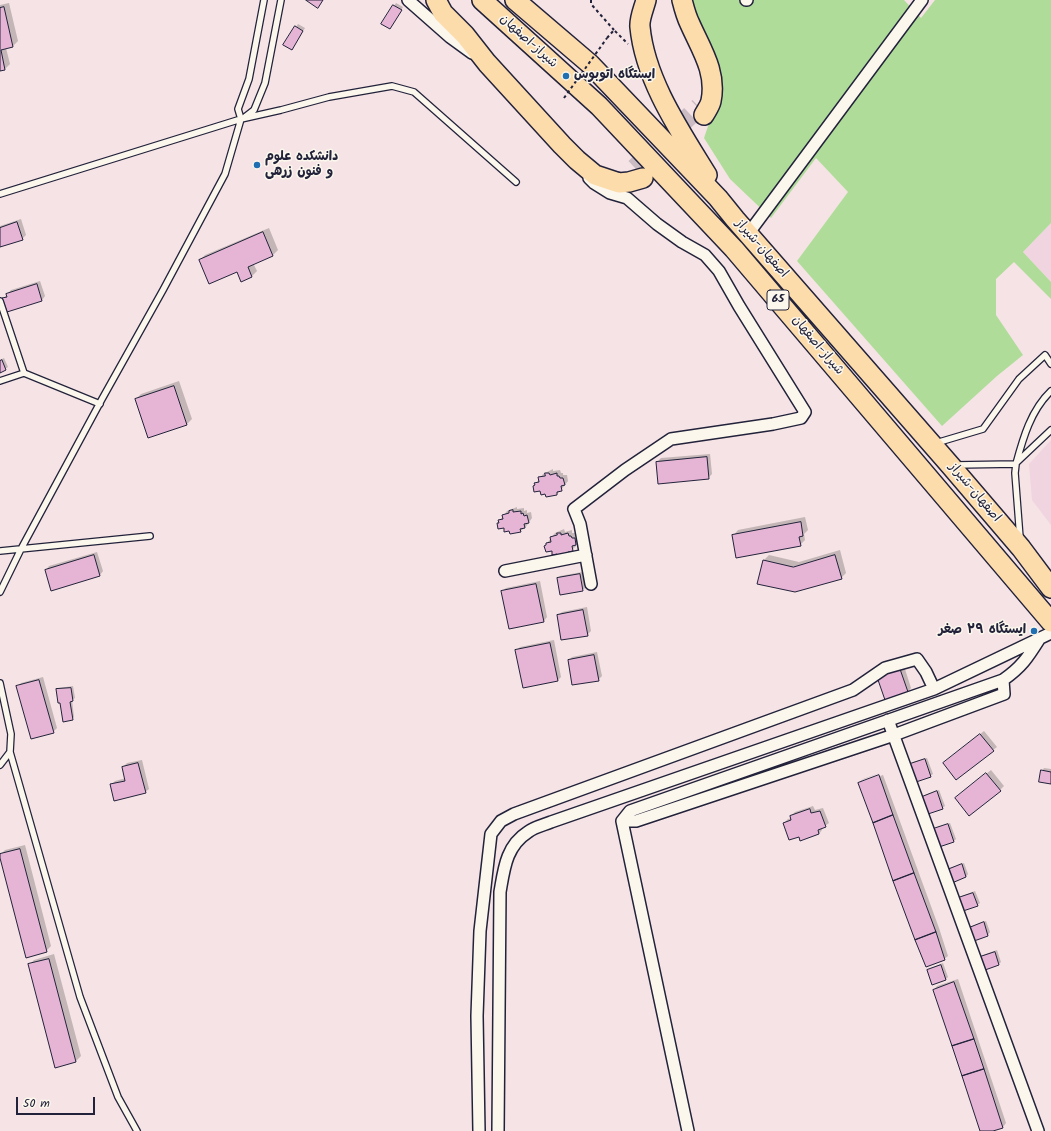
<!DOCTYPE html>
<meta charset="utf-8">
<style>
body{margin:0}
#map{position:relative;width:1051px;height:1131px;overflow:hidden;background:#f5e3e5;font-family:Kalam,sans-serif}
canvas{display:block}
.scale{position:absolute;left:16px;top:1097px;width:79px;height:18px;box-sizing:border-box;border:2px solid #22223b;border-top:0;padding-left:5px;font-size:12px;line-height:14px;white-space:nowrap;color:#22223b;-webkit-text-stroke:3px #fbf7ec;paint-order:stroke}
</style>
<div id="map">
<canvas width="1051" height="1131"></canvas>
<div class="scale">50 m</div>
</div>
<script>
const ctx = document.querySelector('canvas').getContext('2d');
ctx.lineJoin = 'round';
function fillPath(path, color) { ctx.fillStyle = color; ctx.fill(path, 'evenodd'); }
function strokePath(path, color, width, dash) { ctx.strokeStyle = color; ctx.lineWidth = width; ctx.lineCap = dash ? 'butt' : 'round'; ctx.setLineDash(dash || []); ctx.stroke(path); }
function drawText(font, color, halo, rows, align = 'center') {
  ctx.font = font + ' Kalam,"Playpen Sans Arabic",sans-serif'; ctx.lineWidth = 3; ctx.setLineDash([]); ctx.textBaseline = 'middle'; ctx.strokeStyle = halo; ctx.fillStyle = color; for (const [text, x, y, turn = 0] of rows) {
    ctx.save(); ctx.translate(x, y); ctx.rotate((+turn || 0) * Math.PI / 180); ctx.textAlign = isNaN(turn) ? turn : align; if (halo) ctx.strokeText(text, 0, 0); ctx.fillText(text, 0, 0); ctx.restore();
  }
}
fillPath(new Path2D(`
 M1051 223V282L1023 252Z
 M1051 440V525L1032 500 1029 464Z`), '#f0d5e0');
fillPath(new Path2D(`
 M688 0H904L921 18 935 0H1051V223L1023 252 1051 282V299L1014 262 996 279V315L1023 355 997 376 942 426 797 261 848 192 816 158 771 218 730 179 704 138 718 97Z`), '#b0dc9a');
fillPath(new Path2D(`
 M9 3 18 41 13 46 6 48 10 64 5 69 0 70V5Z
 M396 3 403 7 392 26 383 23Z
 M298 24 305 28 292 49 285 44Z
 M21 219 26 235 22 239 0 246V226Z
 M269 228 278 250 273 255 253 263 257 271 252 276 237 271 200 260 205 255Z
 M40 281 45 296 42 300 3 299 11 290Z
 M4 358 8 367 0 372V360Z
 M179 381 192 419 187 424 136 399 141 394Z
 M710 454 712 474 708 478 657 462 661 458Z
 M553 469V471L560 470 561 473H563V475H567L568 481 561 490 557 494 546 493 534 486 543 474Z
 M517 507V509L524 508V511L527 510V513L531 512 532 518 525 528 520 531 510 530 498 523 507 511Z
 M805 517 808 530 804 534 805 540 800 545 733 536 738 530Z
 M564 529 565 532 572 530V533H575V535H579L580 541 576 545V546L568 554 558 553 552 549 547 543 555 533Z
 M840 550 846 573 841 578 758 583 764 560 769 555 799 562Z
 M97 552 103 571 100 575 52 590 46 570 49 566Z
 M582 572 585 588 582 590 558 578 560 576Z
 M540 581 547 617 544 621 502 591 506 588Z
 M587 607 591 631 587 635 558 615 562 612Z
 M554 640 561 677 558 680 516 651 520 647Z
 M597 652 602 676 598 680 569 660 572 657Z
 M904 666 911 688 908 692 882 673Z
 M43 677 57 728 53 732 18 687 21 683Z
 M73 686 75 698 72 700 74 717 72 719 61 702 57 690 59 688Z
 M984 731 997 747 993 750 944 763Z
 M927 758 933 774 930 776 911 765 913 762Z
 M142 760 149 789 145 792 111 785 115 781 126 778 123 767 127 763Z
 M1044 768 1051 769V783L1042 771Z
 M991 770 1004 786 1000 790 960 795Z
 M882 772 862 780V782L883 775 939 928 948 956 944 959 859 783 863 779Z
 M939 790 945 806 942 808 923 797 925 795Z
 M813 806 815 810 823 808 829 823 822 828V830L819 834 799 836 784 823 788 819 792 818 791 816 795 812Z
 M950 823 956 839 954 841 935 830 937 827Z
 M25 845 51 946 46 951 0 855 5 850Z
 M964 863 968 874 966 877 952 882 948 870 950 868Z
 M975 891 980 903 977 905 960 898 962 896Z
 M986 921 990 932 988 935 974 940 970 928 972 926Z
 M997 950 1001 962 999 964 985 969 981 957 983 955Z
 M54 954 81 1056 76 1061 29 965 34 960Z
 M943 963 948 977 946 979 933 984 928 970 931 968Z
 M958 979 1006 1123 1003 1127 990 1131H981L934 990 937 986Z`), '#0003');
const building = new Path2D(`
 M306 0H323L318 8Z
 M393 5 402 10 390 29 381 24Z
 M4 7 13 47 1 50 5 70 0 71V8Z
 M295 26 303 31 292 50 283 45Z
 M17 222 23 240 0 247V228Z
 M263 232 273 256 248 267 252 277 241 282 237 272 209 284 199 260Z
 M37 284 42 301 7 312 2 298 7 297 6 294Z
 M2 360 6 370 0 373V361Z
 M174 386 187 425 148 438 135 399Z
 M707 457 709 479 658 484 656 462Z
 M545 473H549L550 475 557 473V476H559L560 478H563L565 485 561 486 562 491 557 492V495L546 497 545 494 541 495 540 491 534 492 533 486 535 485 534 483 539 482 538 477 545 476Z
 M513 510V512L521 511V514L523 513 524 516 527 515 529 523 524 524 525 528 520 529 521 532 510 534 509 531 504 532V528L498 529 497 523H499L498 520 503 519 502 515 509 513V511Z
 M801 522 803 536 799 537 801 546 736 558 732 535Z
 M557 533H561V535L568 533 569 536H571L572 538H575L576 545 572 546 573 551 568 552 569 555 558 557 557 554 552 555V551L546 552 544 546 546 545V543L551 542 550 537 557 535Z
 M94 555 100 576 51 591 45 570Z
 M835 555 842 579 795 592 757 584 763 560 793 567Z
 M580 574 583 591 560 595 557 578Z
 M536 584 544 622 509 629 501 591Z
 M583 610 588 636 561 640 557 615Z
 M550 643 558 681 523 688 515 650Z
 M594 655 599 681 572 685 568 660Z
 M900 669 908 692 885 700 877 677Z
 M39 680 54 733 31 739 16 686Z
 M71 688 73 701 70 702 73 720 63 722 60 703H58L56 689Z
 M980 734 994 751 956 780 943 763Z
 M925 759 931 777 916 782 910 764Z
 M138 763 146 793 114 801 110 784 125 781 122 767Z
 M1041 770 1051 772V784L1039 782Z
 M986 773 1001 791 969 816 955 798Z
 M879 775 893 815 873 823 858 783Z
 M937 791 943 809 928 814 922 797Z
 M810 809 811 813 820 811 826 827 818 830 819 834 800 841 799 837 789 840 783 823 791 820 790 816Z
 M893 815 914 873 893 881 873 823Z
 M948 824 954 842 939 847 933 829Z
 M20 849 47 952 26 958 0 858V854Z
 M962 864 966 877 952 883 947 870Z
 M914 873 936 932 915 940 893 881Z
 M973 893 978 906 963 911 958 898Z
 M984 922 988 936 974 941 969 928Z
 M936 932 945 960 926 967 915 940Z
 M995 952 999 965 985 970 980 957Z
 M49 959 76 1062 55 1068 28 964Z
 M941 965 946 980 932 985 927 970Z
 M954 982 974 1039 952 1046 933 990Z
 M974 1039 984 1069 962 1076 952 1046Z
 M984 1069 1003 1128 993 1131H980L962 1076Z`);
fillPath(building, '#e6b5d5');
strokePath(building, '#22223b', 1);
strokePath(new Path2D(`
 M635 168 699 107`), '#cbbcc3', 19, [19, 10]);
const lane = new Path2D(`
 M245 117 254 110 265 83 281 0
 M0 194 241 119 281 110 329 97 392 86 414 92 516 182
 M0 301 24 373 100 404
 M0 381 24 373
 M936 443 983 429 1019 379 1045 355 1051 364
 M1016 463 1051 430
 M1016 464C1023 438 1031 410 1051 391
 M955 465 1016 464 1015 473 1020 538
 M0 551 150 536
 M0 592 21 549 102 399 163 290 225 174 241 119 238 109 249 79 264 0
 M0 683 11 734 10 752 0 765
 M10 752 80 997 118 1097 137 1131`);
const street = new Path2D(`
 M408 0 450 37 472 53
 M746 0H747
 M589 178 594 183 610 193 627 198 657 224 682 242 705 255 719 271 739 306 805 412 801 418 773 424 671 439 625 470 574 509 580 524 591 584
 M748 234 922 0
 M505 571 586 555
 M888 720 1038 1131
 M622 821H636L894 735 1004 694 1003 680
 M479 1131 477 1016 480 931 491 834 501 821 514 814 853 690 885 668 917 659 926 672 934 689
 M498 1131 500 892C504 869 506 846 528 832 534 827 544 825 551 822L934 689 1051 633
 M688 1131 622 821 630 811 1003 680C1022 667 1028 657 1040 638`);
const highway = new Path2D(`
 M436 0 443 13 465 35 487 63 562 145 577 160 595 175 619 183 629 182 643 178
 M482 0 599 106 734 249 1051 622
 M515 0 590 64 718 198 735 219 950 465 1021 548 1051 588
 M646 0C644 8 639 19 640 27 645 80 680 131 707 175
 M682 0C684 8 686 16 690 24 701 49 717 72 711 101 710 106 706 111 704 115`);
strokePath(lane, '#22223b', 8);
strokePath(street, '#22223b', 14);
strokePath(highway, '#22223b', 22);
strokePath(new Path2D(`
 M591 0V4L614 30
 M607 38 614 30 628 44`), '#22223b', 2, [3, 3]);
strokePath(lane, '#fbf7ec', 5.5);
strokePath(street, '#fbf7ec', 11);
strokePath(highway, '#fddcac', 19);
strokePath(new Path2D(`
 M564 98 607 38`), '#22223b', 2, [3, 3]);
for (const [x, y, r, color] of [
 [566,76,4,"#1f6fb2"],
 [257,165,4,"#1f6fb2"],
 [1034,631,4,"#1f6fb2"]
]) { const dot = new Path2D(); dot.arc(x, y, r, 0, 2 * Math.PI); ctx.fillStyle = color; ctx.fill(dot); strokePath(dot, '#fbf7ec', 1.5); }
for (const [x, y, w] of [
 [778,300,22]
]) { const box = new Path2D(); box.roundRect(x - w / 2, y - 10, w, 20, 3); ctx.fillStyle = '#fbf7ec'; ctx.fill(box); strokePath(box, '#22223b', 1); }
drawText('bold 12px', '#22223b', null, [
 ["65",778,300]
]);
drawText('13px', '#22223b', '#fbf7ec', [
 ["شیراز-اصفهان",528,42,42],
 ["اصفهان-شیراز",761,249,49],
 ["شیراز-اصفهان",817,346,50],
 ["اصفهان-شیراز",974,493,50]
]);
drawText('bold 13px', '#22223b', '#fbf7ec', [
 ["ایستگاه اتوبوس",574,76],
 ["دانشکده علوم",265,158],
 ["و فنون زرهی",265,173],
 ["ایستگاه ۲۹ صغر",1026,631,"right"]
], 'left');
</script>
